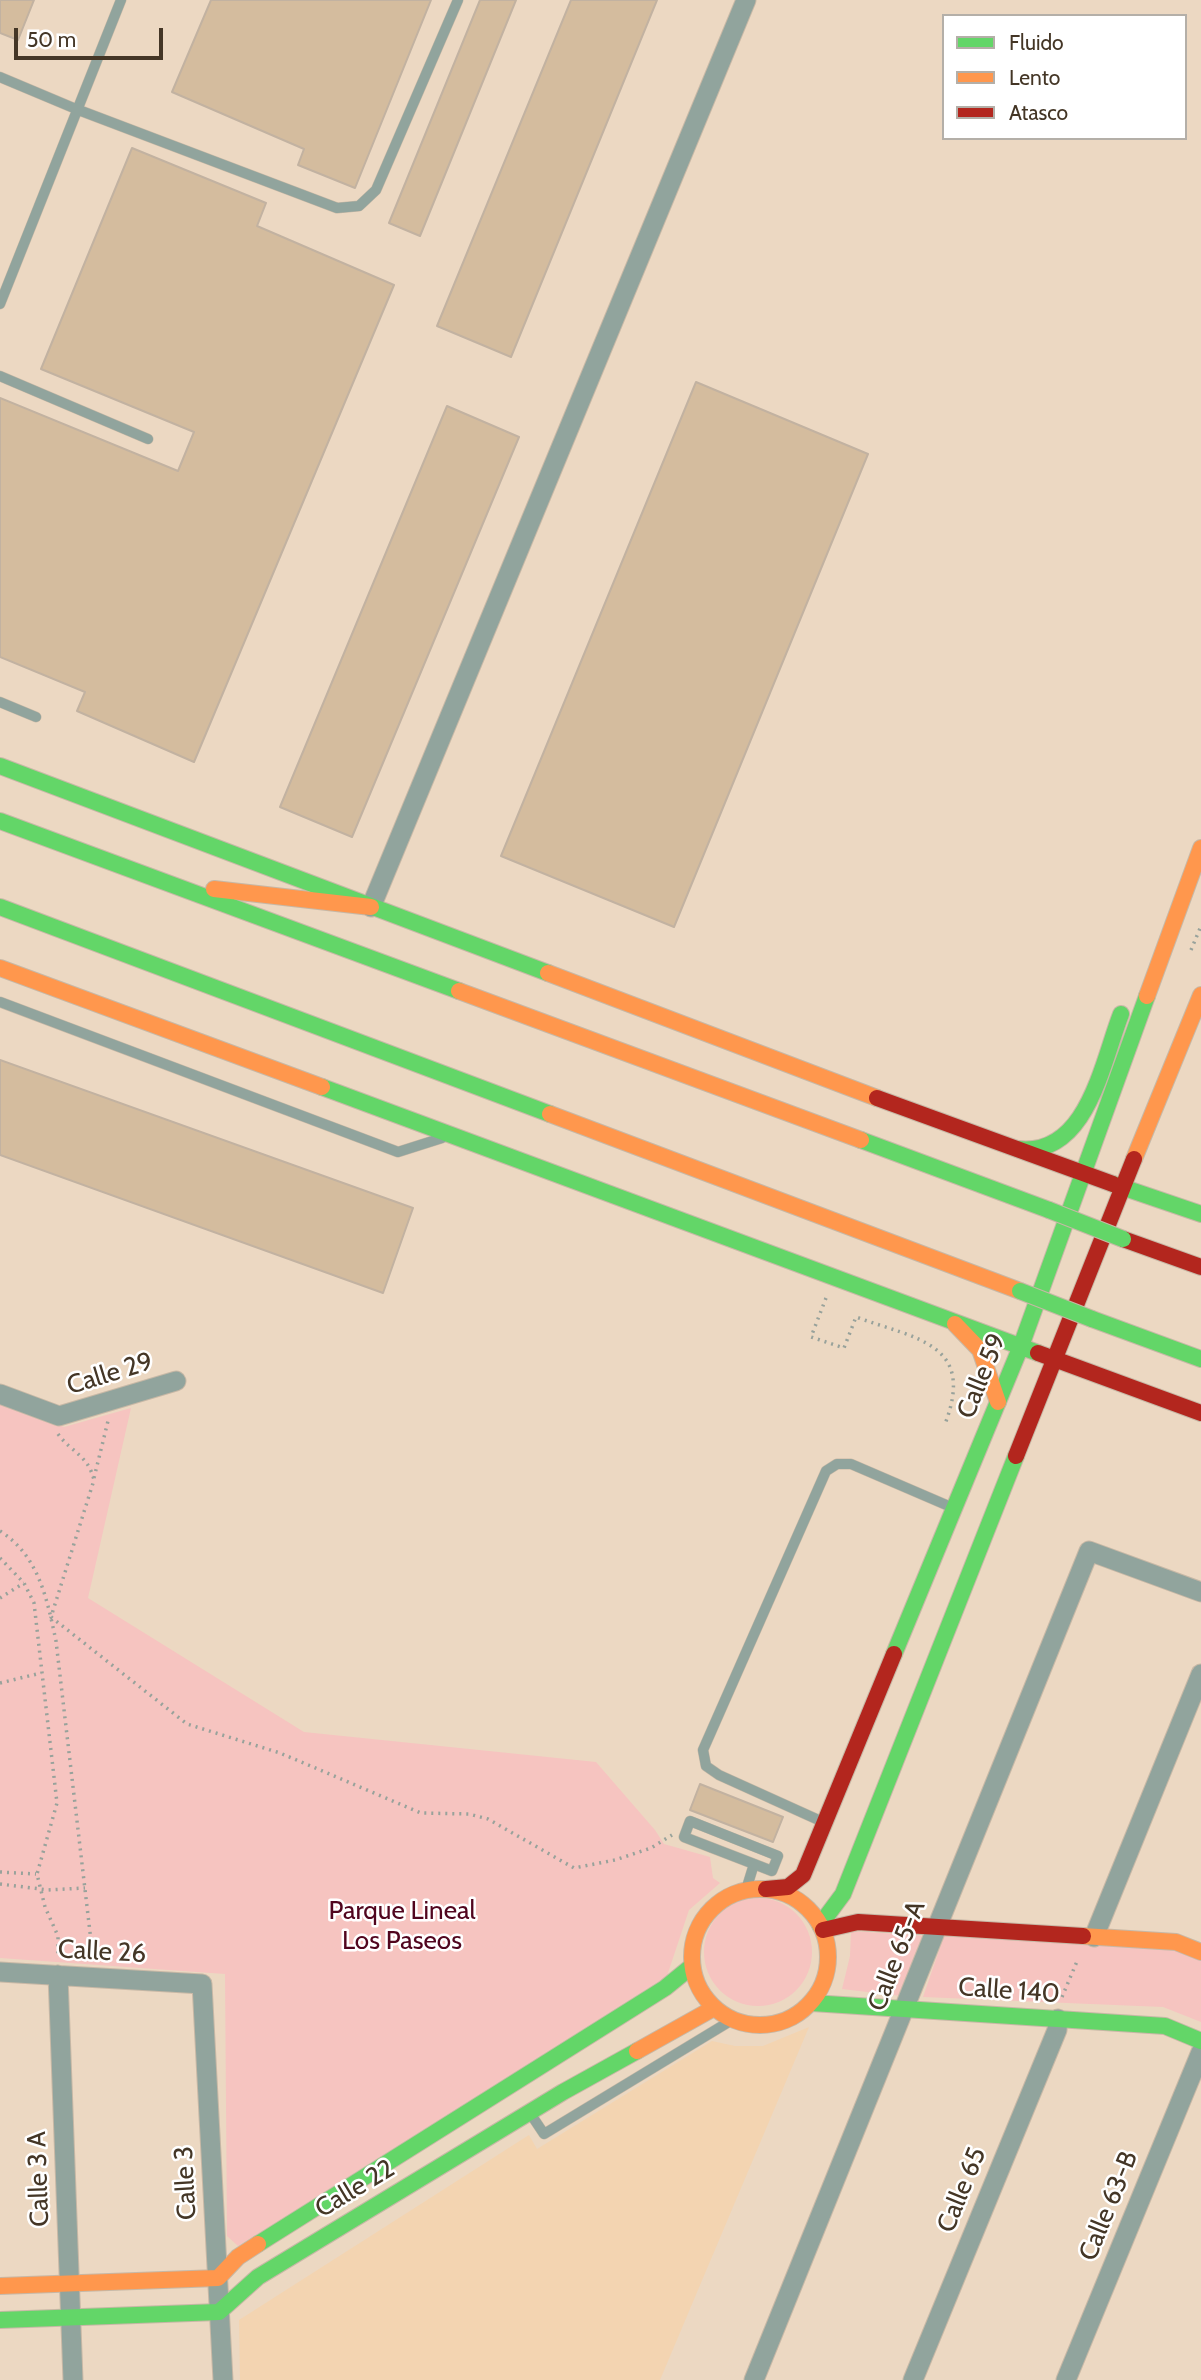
<!DOCTYPE html>
<style>
body{margin:0}
#map{position:relative;width:1201px;height:2380px;overflow:hidden;background:#ecd8c2;font-family:Cabin,sans-serif}
canvas{display:block}
.legend{position:absolute;left:942px;top:14px;width:245px;height:126px;box-sizing:border-box;background:#fff;border:2px solid #b4afa8;margin:0;padding:9px 12px;list-style:none;font-size:21px;color:#443626}
.legend li{display:flex;align-items:center;gap:14px;height:35px}
.legend b{width:35px;border:2px solid #b4afa8}
.scale{position:absolute;left:14px;top:28px;width:149px;height:32px;box-sizing:border-box;border:4px solid #443626;border-top:0;padding-left:9px;font-size:21px;line-height:24px;white-space:nowrap;color:#443626;-webkit-text-stroke:5px #fff;paint-order:stroke}
</style>
<div id="map">
<canvas width="1201" height="2380"></canvas>
<ul class="legend">
<li><b style="height:9px;background:#63d668"></b>Fluido</li>
<li><b style="height:9px;background:#ff974d"></b>Lento</li>
<li><b style="height:9px;background:#b3261e"></b>Atasco</li>
</ul>
<div class="scale">50 m</div>
</div>
<script>
const ctx = document.querySelector('canvas').getContext('2d');
ctx.lineJoin = 'round';
function fillPath(path, color) { ctx.fillStyle = color; ctx.fill(path, 'evenodd'); }
function strokePath(path, color, width, dash) { ctx.strokeStyle = color; ctx.lineWidth = width; ctx.lineCap = dash ? 'butt' : 'round'; ctx.setLineDash(dash || []); ctx.stroke(path); }
function drawText(font, color, halo, rows, align = 'center') {
  ctx.font = font + ' Cabin,sans-serif'; ctx.lineWidth = 5; ctx.setLineDash([]); ctx.textBaseline = 'middle'; ctx.strokeStyle = halo; ctx.fillStyle = color; for (const [text, x, y, turn = 0] of rows) {
    ctx.save(); ctx.translate(x, y); ctx.rotate((+turn || 0) * Math.PI / 180); ctx.textAlign = isNaN(turn) ? turn : align; if (halo) ctx.strokeText(text, 0, 0); ctx.fillText(text, 0, 0); ctx.restore();
  }
}
fillPath(new Path2D(`
 M809 2027 660 2380H240L239 2320 529 2135 537 2149 712 2041 735 2046H763Z`), '#f3d4b1');
fillPath(new Path2D(`
 M0 1400 64 1427 131 1408 88 1598 304 1732 596 1762 655 1830 664 1844 710 1857 713 1878 720 1883 689 1910 667 1976 238 2246 227 2236 225 1974 0 1958Z
 M704 1952a54 54 0 1 1 108 0a54 54 0 1 1-108 0Z
 M851 1931 926 1936 901 1996 842 1989 850 1956Z
 M944 1936 1175 1950 1201 1960V2022L1163 2007 923 1997Z`), '#f6c4c0');
const building = new Path2D(`
 M0 0H34L18 40 0 33Z
 M211 0H431L355 188 298 165 304 149 172 92Z
 M480 0H516L420 236 389 223Z
 M571 0H657L511 357 437 326Z
 M132 148 266 203 257 226 394 285 194 762 77 711 85 692 0 657V398L178 471 194 432 41 369Z
 M696 382 868 454 674 927 501 856Z
 M447 406 519 437 352 837 280 807Z
 M0 1060 413 1208 383 1293 0 1155Z
 M700 1784 783 1817 773 1842 690 1810Z`);
fillPath(building, '#d4bc9e');
strokePath(building, '#c2b2a1', 2);
const lane = new Path2D(`
 M0 77 76 109 337 208 359 206 376 190 458 0
 M0 304 121 0
 M0 376 148 439
 M0 702 36 717
 M0 1002 398 1152 442 1138
 M823 1822 719 1775 706 1766 703 1750 826 1471 837 1464H851L951 1507
 M746 1890 754 1864 772 1871 778 1856 690 1821 684 1837 754 1864
 M530 2113 544 2134 732 2020`);
const street = new Path2D(`
 M371 907 746 0
 M0 1394 59 1416 176 1381
 M1094 1937 1201 1674
 M0 1972 202 1984 223 2380
 M58 1975 73 2380
 M754 2380 1089 1551 1201 1592
 M913 2380 1057 2030 1058 2019
 M1066 2380 1201 2052`);
const fast = new Path2D(`
 M0 766 548 973
 M0 821 459 991
 M0 907 550 1114
 M322 1087 1038 1353
 M861 1140 1049 1210
 M1018 1149C1087 1157 1102 1063 1121 1014
 M1113 1184 1201 1214
 M1092 1319 1201 1359
 M894 1654 1021 1346 1147 996
 M820 1925 843 1894 1016 1456
 M812 2003 1165 2026 1201 2041
 M258 2244 665 1988 692 1966
 M0 2320 219 2312 258 2277 563 2092 637 2051`);
const slow = new Path2D(`
 M214 889 371 907
 M0 968 322 1087
 M548 973 877 1098
 M459 991 861 1140
 M1147 996 1201 848
 M550 1114 1020 1291
 M1134 1159 1201 995
 M955 1324 980 1350 998 1402
 M692 1957a68 68 0 1 1 136 0a68 68 0 1 1-136 0Z
 M1083 1936 1176 1942 1201 1952
 M637 2051 714 2008
 M0 2286 218 2278 238 2257 258 2244`);
const jam = new Path2D(`
 M877 1098 1113 1184
 M1123 1239 1201 1267
 M1038 1353 1201 1413
 M1016 1456 1134 1159
 M766 1889 788 1887 803 1875 894 1654
 M823 1930 858 1922 1083 1936`);
strokePath(lane, '#c7b8a6', 11);
strokePath(street, '#c7b8a6', 21);
strokePath(fast, '#c7b8a6', 18);
strokePath(slow, '#c7b8a6', 18);
strokePath(jam, '#c7b8a6', 18);
strokePath(new Path2D(`
 M1191 950 1201 926
 M826 1298 811 1337 844 1348 856 1317C916 1339 976 1343 945 1424
 M58 1434C71 1452 88 1455 94 1480L51 1617 187 1724 280 1753 421 1813 469 1814 488 1819 574 1868 615 1860 651 1848 672 1835
 M94 1478 108 1421
 M0 1531C39 1556 47 1599 56 1641L93 1958
 M0 1558 24 1583 34 1603 57 1803 37 1874 45 1907 58 1936V1956
 M0 1598 24 1583
 M0 1683 41 1673
 M0 1872 36 1874
 M0 1884 48 1890 85 1888
 M1062 1997 1078 1959`), '#98a29b', 3.5, [2, 5]);
strokePath(lane, '#91a49d', 10);
strokePath(street, '#91a49d', 19);
strokePath(fast, '#63d668', 16);
strokePath(slow, '#ff974d', 16);
strokePath(jam, '#b3261e', 16);
const fastBridge = new Path2D(`
 M1049 1210 1123 1239
 M1020 1291 1092 1319`);
strokePath(fastBridge, '#c7b8a6', 18, []);
strokePath(fastBridge, '#63d668', 16);
drawText('26px', '#443626', '#fff', [
 ["Calle 29",110,1374,-17],
 ["Calle 59",982,1376,-68],
 ["Calle 26",102,1952,3],
 ["Calle 65-A",897,1956,-69],
 ["Calle 140",1009,1991,4],
 ["Calle 3 A",39,2179,-92],
 ["Calle 3",186,2183,-93],
 ["Calle 22",355,2189,-31],
 ["Calle 65",962,2190,-68],
 ["Calle 63-B",1109,2206,-68]
]);
drawText('26px', '#51051e', '#fff', [
 ["Parque Lineal",402,1911],
 ["Los Paseos",402,1941]
]);
</script>
